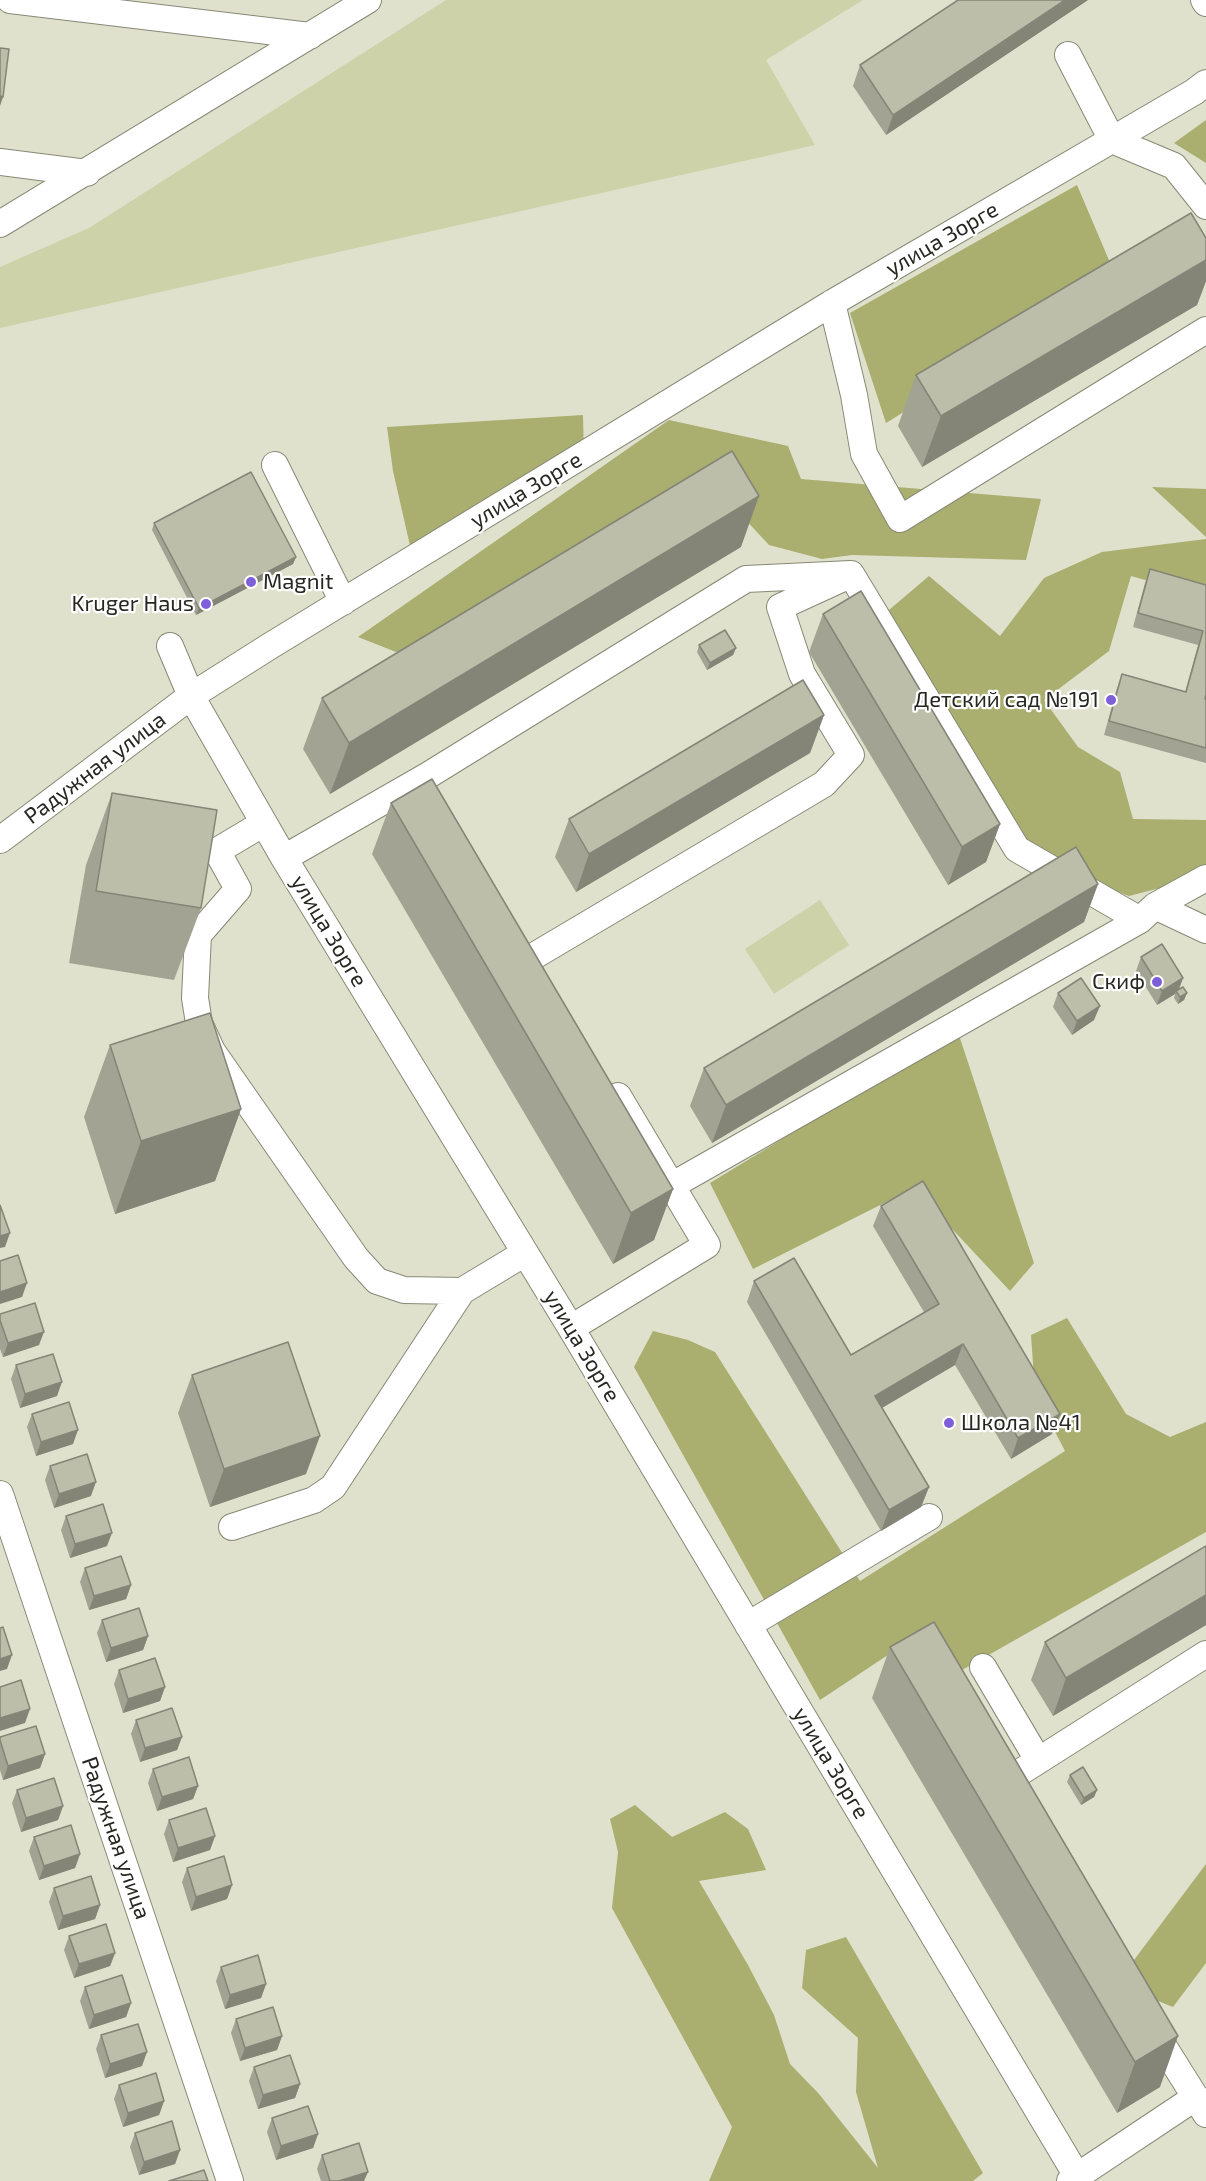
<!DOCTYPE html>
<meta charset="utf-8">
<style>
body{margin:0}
canvas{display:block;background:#dfe1cc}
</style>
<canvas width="1206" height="2181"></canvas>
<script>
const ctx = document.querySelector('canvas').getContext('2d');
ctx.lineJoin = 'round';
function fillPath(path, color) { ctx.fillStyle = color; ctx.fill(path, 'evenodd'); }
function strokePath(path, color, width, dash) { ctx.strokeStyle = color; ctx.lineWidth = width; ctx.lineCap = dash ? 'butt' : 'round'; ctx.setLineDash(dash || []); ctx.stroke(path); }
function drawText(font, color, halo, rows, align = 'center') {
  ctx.font = font + ' "Exo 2",sans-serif'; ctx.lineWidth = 4.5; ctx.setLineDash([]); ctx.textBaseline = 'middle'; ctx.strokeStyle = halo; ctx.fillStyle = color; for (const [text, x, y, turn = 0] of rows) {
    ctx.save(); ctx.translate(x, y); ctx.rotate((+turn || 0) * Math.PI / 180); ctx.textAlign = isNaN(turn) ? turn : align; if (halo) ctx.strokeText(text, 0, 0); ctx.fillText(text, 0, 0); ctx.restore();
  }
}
fillPath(new Path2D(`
 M446 0H863L766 60 815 145 0 328V267L89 228Z
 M820 900 849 945 774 994 745 949Z`), '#ced2a8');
fillPath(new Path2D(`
 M1206 120V163L1174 143Z
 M1077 185 1117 279 886 423 850 313Z
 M583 415 584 460 411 550 393 471 387 427Z
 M669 420 788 446 801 479 1041 499 1026 560 852 555 822 559 769 545 716 488 429 665 358 637Z
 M1152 487 1206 489V537Z
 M1206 539V597L1131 576 1109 651 1044 700 1078 747 1120 772 1133 819 1206 820V876L1129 896 1070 873 994 838 876 621 929 576 1000 636 1044 578 1102 552Z
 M958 1032 1034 1263 1010 1291 914 1188 753 1269 710 1183Z
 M1067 1318 1126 1414 1170 1437 1206 1422V1532L962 1670 909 1641 820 1700 634 1367 653 1331 688 1340 715 1352 860 1581 1065 1451 1035 1393 1031 1335Z
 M635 1805 672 1837 725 1812 748 1829 766 1870 699 1881 748 1965 774 2015 790 2064 819 2094 878 2168 856 2092 858 2038 802 1988 806 1950 846 1937 983 2173 973 2181H709L732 2127 612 1908 618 1852 610 1819Z
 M1206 1864V1963L1173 2007 1138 1993 1134 1960Z`), '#aaae6f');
const minor = new Path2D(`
 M10 0 310 36
 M1204 0 1206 3
 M1068 55 1112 140 1174 166 1206 206
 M0 162 87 173
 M0 224 368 0
 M832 303 854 395 864 454 900 519 1206 330
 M275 465 343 602
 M170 646 191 696 284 858 571 1328 1080 2181
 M264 823 217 851 238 889 198 935 195 998 199 1023 212 1051 356 1258 377 1281 404 1290 462 1291
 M0 840 191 696 270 646 832 303 1194 92 1206 83
 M284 858 427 776 746 579 851 574 1017 849 1140 920
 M1155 906 1206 878
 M534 956 824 784 851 755 802 674 780 607 841 579
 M671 1186 1140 920 1155 906 1206 930
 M571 1328 707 1245 618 1096
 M0 1494 230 2181
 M232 1527 314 1500 333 1487 462 1291 525 1253
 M748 1625 929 1517
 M983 1667 1038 1760
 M1003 1791 1000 1785 1206 1654
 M1152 2028 1206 2114
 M1070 2181 1196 2097`);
strokePath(minor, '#878976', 28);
strokePath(minor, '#fff', 26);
fillPath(new Path2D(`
 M958 0H1088L886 135 853 86 860 65Z
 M1206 238V281L1197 305 922 467 898 426 916 375Z
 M154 523 296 557 293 564 196 615 152 530Z
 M741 547 330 794 303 749 322 698Z
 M1150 569 1206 585 1205 699H1206V763L1104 735 1117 688 1122 674 1185 692 1198 645 1133 627 1145 583Z
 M823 614 1000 824 986 862 948 885 809 652Z
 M699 645 736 648 733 655 707 670 697 652Z
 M824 715 810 753 576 892 555 857 569 819Z
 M112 793 201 908 174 980 69 963 86 865Z
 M391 803 673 1189 654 1240 613 1264 372 854Z
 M1098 884 1084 922 712 1143 690 1106 704 1068Z
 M1141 957 1183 978 1179 990 1187 993 1184 1000 1178 1004 1174 998 1175 994 1157 1005 1136 971Z
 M1058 993 1094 1020 1072 1035 1053 1007Z
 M110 1045 241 1109 215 1181 115 1214 84 1117Z
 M881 1206 1052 1434 1011 1459 955 1365 882 1408 929 1487 921 1507 881 1531 747 1302 754 1281 851 1355 924 1312 873 1226Z
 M0 1314 39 1345 3 1357 0 1349Z
 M16 1365 57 1396 20 1408 11 1379Z
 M192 1375 306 1474 210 1507 178 1413Z
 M32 1414 73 1444 36 1456 27 1427Z
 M50 1466 91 1496 54 1508 45 1480Z
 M66 1516 107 1546 70 1558 61 1530Z
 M1206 1546V1625L1053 1716 1031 1680 1045 1642Z
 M85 1568 131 1585 126 1599 89 1610 80 1582Z
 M102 1620 148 1636 143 1650 106 1662 97 1633Z
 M890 1647 1160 2087 1117 2113 872 1698Z
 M119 1670 165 1687 160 1701 123 1713 114 1684Z
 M136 1720 182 1737 177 1750 140 1762 131 1734Z
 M0 1737 45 1754 40 1768 3 1780 0 1770Z
 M153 1769 198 1786 193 1799 157 1811 148 1783Z
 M1070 1775 1097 1790 1094 1797 1081 1805 1067 1782Z
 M17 1790 63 1806 58 1820 21 1832 12 1803Z
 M169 1820 215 1836 210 1850 173 1862 164 1834Z
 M34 1837 80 1854 75 1868 39 1880 29 1851Z
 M187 1868 232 1885 227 1899 191 1911 182 1882Z
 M54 1888 100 1905 95 1919 58 1930 49 1902Z
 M69 1936 115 1953 110 1966 74 1978 64 1950Z
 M221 1967 266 1984 261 1998 225 2009 216 1981Z
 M85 1987 131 2003 126 2017 89 2029 80 2001Z
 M236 2019 282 2036 277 2050 240 2061 231 2033Z
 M101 2035 142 2066 105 2078 96 2049Z
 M254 2067 300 2084 295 2098 258 2109 249 2081Z
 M119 2085 164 2101 159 2115 123 2127 114 2099Z
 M272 2118 318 2134 313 2148 276 2160 267 2132Z
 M135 2133 180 2150 175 2164 139 2175 130 2147Z
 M322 2155 364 2181H321L317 2169Z`), '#a2a392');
fillPath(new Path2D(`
 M1065 0H1088L886 135 893 115Z
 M0 96 3 97 0 106Z
 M1206 260V281L1197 305 922 467 941 416Z
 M759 496 741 547 330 794 349 743Z
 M296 557 293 564 196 615 199 608Z
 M736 648 733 655 707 670 710 663Z
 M824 715 810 753 576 892 589 854Z
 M1000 824 986 862 948 885 962 847Z
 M1098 884 1084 922 712 1143 726 1105Z
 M1183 978 1177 993 1176 991 1175 994 1157 1005 1162 991Z
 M1187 993 1184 1000 1178 1004 1180 997Z
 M1100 1006 1094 1020 1072 1035 1077 1021Z
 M241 1109 215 1181 115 1214 141 1141Z
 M673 1189 654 1240 613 1264 631 1213Z
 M10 1233 5 1247 0 1248V1236Z
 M27 1283 22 1297 0 1304V1292Z
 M44 1332 39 1345 3 1357 8 1343Z
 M963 1344 955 1365 868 1416 875 1396Z
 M62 1382 57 1396 20 1408 25 1394Z
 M1060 1414 1052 1434 1011 1459 1018 1438Z
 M78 1430 73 1444 36 1456 41 1442Z
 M320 1436 306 1474 210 1507 224 1469Z
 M96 1482 91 1496 54 1508 59 1494Z
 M929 1487 921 1507 881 1531 889 1510Z
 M112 1533 107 1546 70 1558 75 1544Z
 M131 1585 126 1599 89 1610 94 1596Z
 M1206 1595V1625L1053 1716 1066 1678Z
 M148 1636 143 1650 106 1662 111 1648Z
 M12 1655 7 1669 0 1671V1659Z
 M165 1687 160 1701 123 1713 128 1699Z
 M30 1709 25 1723 0 1731V1718Z
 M182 1737 177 1750 140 1762 145 1748Z
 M45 1754 40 1768 3 1780 8 1766Z
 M198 1786 193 1799 157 1811 162 1797Z
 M1097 1790 1094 1797 1081 1805 1084 1798Z
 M63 1806 58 1820 21 1832 26 1818Z
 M215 1836 210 1850 173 1862 178 1848Z
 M80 1854 75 1868 39 1880 44 1866Z
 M232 1885 227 1899 191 1911 196 1897Z
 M100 1905 95 1919 58 1930 63 1916Z
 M115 1953 110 1966 74 1978 79 1964Z
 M266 1984 261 1998 225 2009 230 1995Z
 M131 2003 126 2017 89 2029 94 2015Z
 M282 2036 277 2050 240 2061 245 2048Z
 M1178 2036 1160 2087 1117 2113 1135 2062Z
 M147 2052 142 2066 105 2078 110 2064Z
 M300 2084 295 2098 258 2109 263 2095Z
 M164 2101 159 2115 123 2127 128 2113Z
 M318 2134 313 2148 276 2160 281 2146Z
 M180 2150 175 2164 139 2175 144 2162Z
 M368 2172 364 2181H339Z`), '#848577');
const building = new Path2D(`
 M958 0H1065L893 115 860 65Z
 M0 48 9 49 3 97 0 96Z
 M1191 213 1206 238V260L941 416 916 375Z
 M732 451 759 496 349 743 322 698Z
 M251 472 296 557 199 608 154 523Z
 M1150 569 1206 585V694L1205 699H1206V748L1109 721 1122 674 1186 692 1203 631 1138 613Z
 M861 591 1000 824 962 847 823 614Z
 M725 630 736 648 710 663 699 645Z
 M803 680 824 715 589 854 569 819Z
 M432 779 673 1189 631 1213 391 803Z
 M112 793 217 810 201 908 96 891Z
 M1076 847 1098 884 726 1105 704 1068Z
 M1162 944 1183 978 1162 991 1141 957Z
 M1081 978 1100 1006 1077 1021 1058 993Z
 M1183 987 1187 993 1180 997 1176 991Z
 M210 1013 241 1109 141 1141 110 1045Z
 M923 1181 1060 1414 1018 1438 963 1344 875 1396 929 1487 889 1510 754 1281 794 1258 851 1355 939 1304 881 1206Z
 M0 1205 10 1233 0 1236Z
 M18 1255 27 1283 0 1292V1261Z
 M35 1303 44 1332 8 1343 0 1320V1314Z
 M288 1342 320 1436 224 1469 192 1375Z
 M53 1354 62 1382 25 1394 16 1365Z
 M69 1402 78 1430 41 1442 32 1414Z
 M87 1454 96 1482 59 1494 50 1466Z
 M103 1504 112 1533 75 1544 66 1516Z
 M1206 1546V1595L1066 1678 1045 1642Z
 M121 1556 131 1585 94 1596 85 1568Z
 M139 1608 148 1636 111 1648 102 1620Z
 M934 1622 1178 2036 1135 2062 890 1647Z
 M3 1627 12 1655 0 1659V1628Z
 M155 1658 165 1687 128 1699 119 1670Z
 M21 1680 30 1709 0 1718V1687Z
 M172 1708 182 1737 145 1748 136 1720Z
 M36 1726 45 1754 8 1766 0 1740V1737Z
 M189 1757 198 1786 162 1797 153 1769Z
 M1083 1767 1097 1790 1084 1798 1070 1775Z
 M54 1778 63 1806 26 1818 17 1790Z
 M206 1808 215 1836 178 1848 169 1820Z
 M71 1825 80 1854 44 1866 34 1837Z
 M224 1856 232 1885 196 1897 187 1868Z
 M91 1876 100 1905 63 1916 54 1888Z
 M106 1924 115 1953 79 1964 69 1936Z
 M258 1955 266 1984 230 1995 221 1967Z
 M122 1975 131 2003 94 2015 85 1987Z
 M273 2007 282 2036 245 2048 236 2019Z
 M138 2024 147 2052 110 2064 101 2035Z
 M290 2055 300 2084 263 2095 254 2067Z
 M156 2073 164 2101 128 2113 119 2085Z
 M308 2106 318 2134 281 2146 272 2118Z
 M172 2121 180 2150 144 2162 135 2133Z
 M359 2143 368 2172 339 2181H330L322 2155Z
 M204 2170 208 2181H169Z`);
fillPath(building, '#bcbeaa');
strokePath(building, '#848577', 1.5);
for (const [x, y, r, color] of [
 [251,582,6,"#7e5ed9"],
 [206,604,6,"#7e5ed9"],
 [1111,700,6,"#7e5ed9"],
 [1157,982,6,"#7e5ed9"],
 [949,1423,6,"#7e5ed9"]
]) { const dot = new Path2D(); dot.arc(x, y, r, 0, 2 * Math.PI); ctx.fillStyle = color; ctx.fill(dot); strokePath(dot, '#fff', 2); }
drawText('22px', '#262720', '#fff', [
 ["улица Зорге",942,239,-30],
 ["улица Зорге",526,490,-31],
 ["Радужная улица",95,768,-37],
 ["улица Зорге",329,931,59],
 ["улица Зорге",582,1346,59],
 ["улица Зорге",831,1763,59],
 ["Радужная улица",116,1838,71]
]);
drawText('22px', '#262720', '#fff', [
 ["Magnit",263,582,"left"],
 ["Kruger Haus",194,604],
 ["Детский сад №191",1099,700],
 ["Скиф",1145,982],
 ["Школа №41",961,1423,"left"]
], 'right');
</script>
